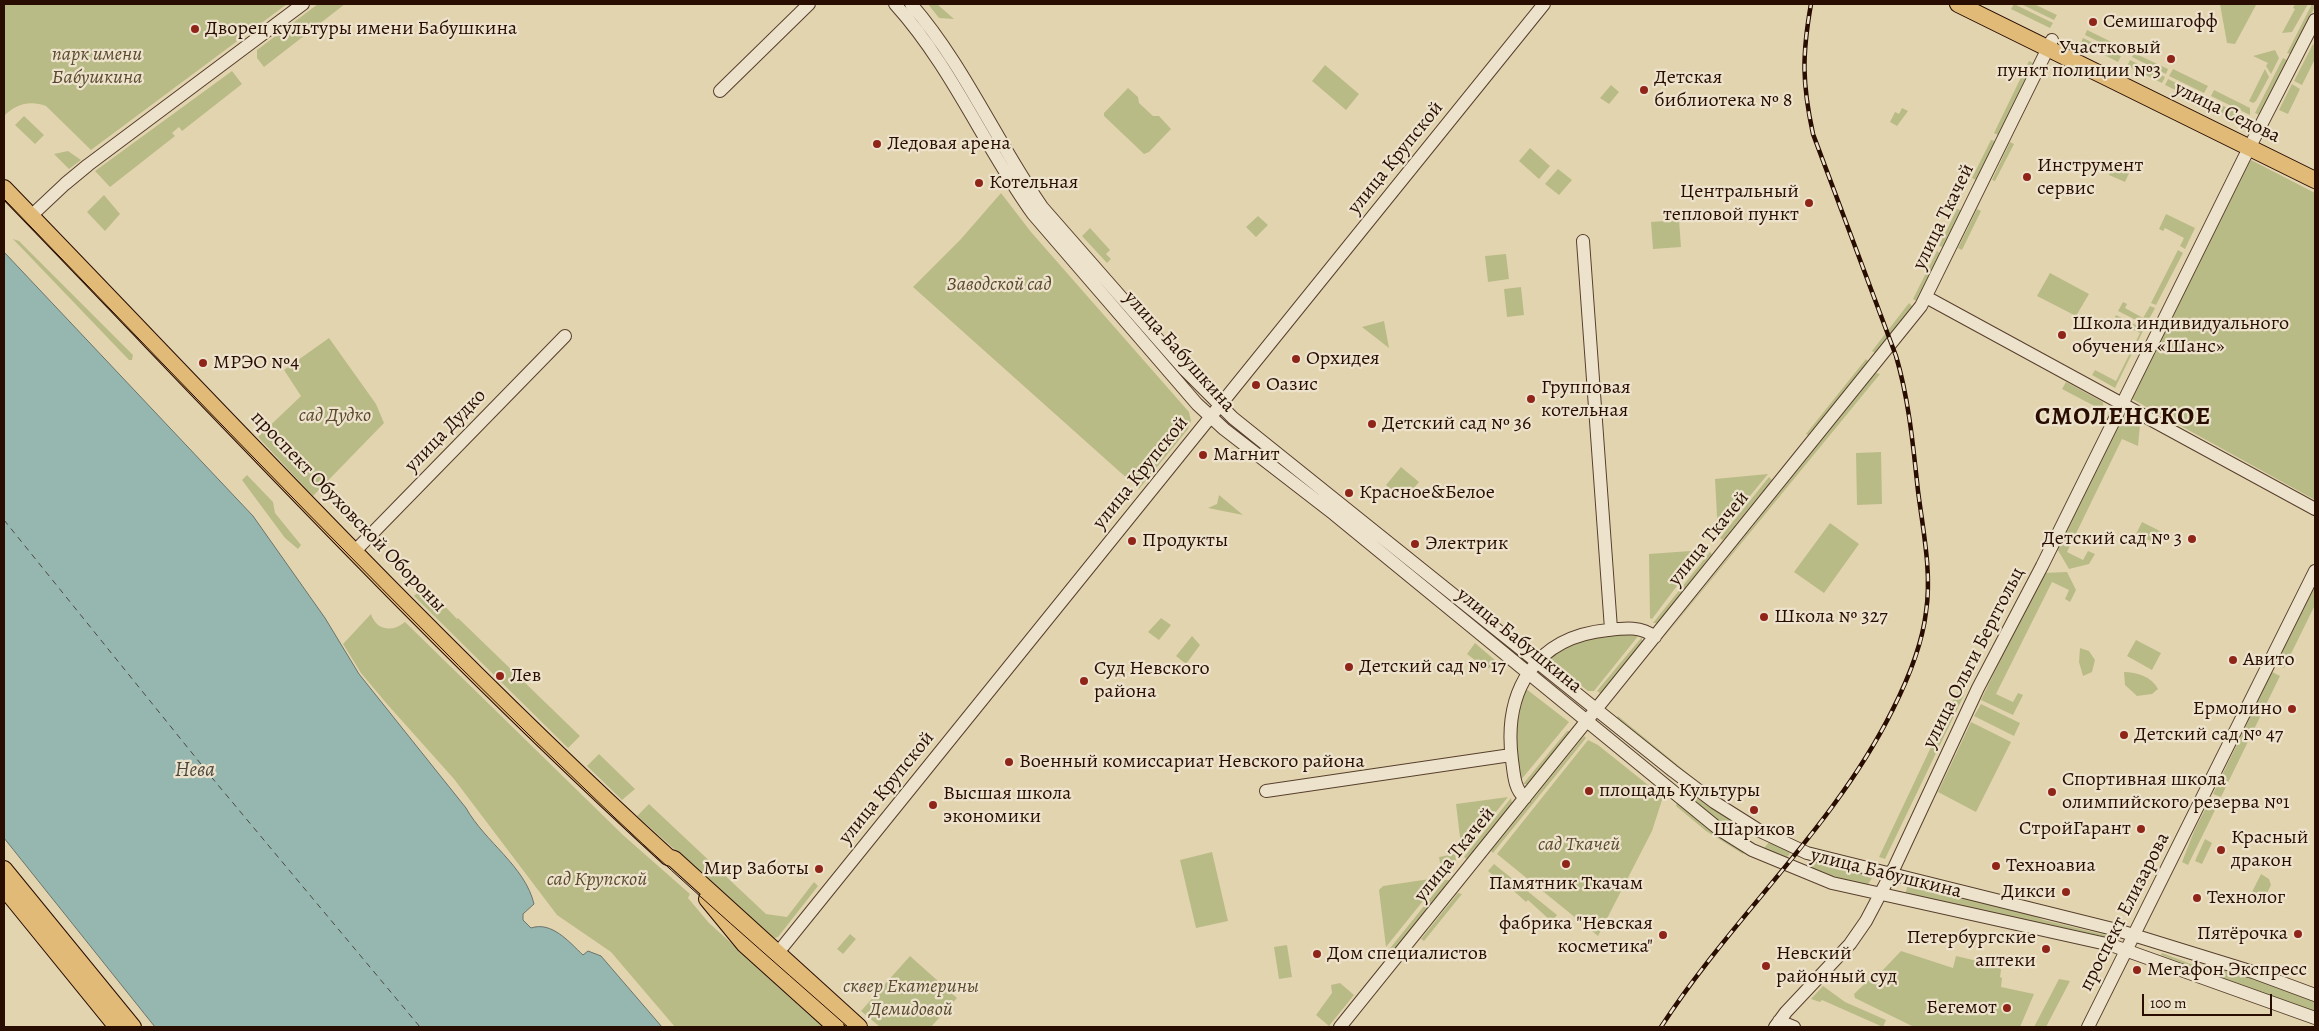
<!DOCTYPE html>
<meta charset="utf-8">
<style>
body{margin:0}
#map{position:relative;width:2319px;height:1031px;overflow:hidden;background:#e3d4b0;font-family:Alegreya,serif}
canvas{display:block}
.frame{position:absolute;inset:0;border:5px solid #280d00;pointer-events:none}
.scale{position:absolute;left:2142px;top:994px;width:130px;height:22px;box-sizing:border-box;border:2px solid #280d00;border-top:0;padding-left:6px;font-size:15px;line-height:18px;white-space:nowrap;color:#280d00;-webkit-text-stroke:4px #ede3cc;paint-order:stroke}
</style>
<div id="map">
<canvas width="2319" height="1031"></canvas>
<div class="frame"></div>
<div class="scale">100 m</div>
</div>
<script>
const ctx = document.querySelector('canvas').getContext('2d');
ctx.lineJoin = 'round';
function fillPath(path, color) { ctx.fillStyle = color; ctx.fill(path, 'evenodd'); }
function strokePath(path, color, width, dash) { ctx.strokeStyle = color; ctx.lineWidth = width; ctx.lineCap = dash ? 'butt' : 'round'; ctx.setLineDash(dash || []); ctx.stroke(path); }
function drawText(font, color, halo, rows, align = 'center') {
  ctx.font = font + ' Alegreya,serif'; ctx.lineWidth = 4.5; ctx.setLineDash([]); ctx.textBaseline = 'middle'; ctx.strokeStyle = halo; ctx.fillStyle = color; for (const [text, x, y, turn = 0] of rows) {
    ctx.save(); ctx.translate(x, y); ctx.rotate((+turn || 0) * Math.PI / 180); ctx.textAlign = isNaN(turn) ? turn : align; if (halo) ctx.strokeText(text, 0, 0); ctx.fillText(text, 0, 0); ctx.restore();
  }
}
fillPath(new Path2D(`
 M4 4H287L91 150 46 106C30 100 16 104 4 116Z
 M318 4H345L264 67 257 58V50Z
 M928 4H937L954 19 939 18Z
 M2014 4 2053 23 2050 28 2011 9Z
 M2021 4H2034L2057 15 2054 20Z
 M2220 4 2256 5 2235 44 2227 43Z
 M2295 4H2308L2292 32 2282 33 2295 9 2293 8Z
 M2312 4H2315V7L2290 54 2287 53Z
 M2087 30 2124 48 2122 53 2085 35Z
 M2083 38 2121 56 2118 62 2081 43Z
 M2313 44 2315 46V59L2302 85 2294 81Z
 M2275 50 2279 58 2271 74 2266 66 2268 63 2253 56Z
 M2134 53 2168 69 2166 74 2132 57Z
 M2283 58 2287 60 2259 115 2255 113Z
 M2130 60 2165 77 2162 83 2127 66Z
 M2029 61 2033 63 1998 135 1994 133Z
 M1325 65 1359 94 1346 110 1312 81Z
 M2173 69 2208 86 2204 93 2169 76Z
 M2265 69 2269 77 2256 101 2253 103 2249 101Z
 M232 71 242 84 182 131 179 127 172 133 175 136 110 187 95 171Z
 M2168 79 2203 96 2200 102 2165 85Z
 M2292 84 2300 89 2288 114 2279 110Z
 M1611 85 1619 92 1609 104 1600 98Z
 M1128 88 1138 97 1139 103 1153 116H1159L1171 129 1149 152 1144 154 1104 116V113Z
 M2214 90 2250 108V115L2211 96Z
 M2209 99 2248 118 2245 124 2206 105Z
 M1902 108 1908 111 1897 126 1890 122 1895 112 1899 114Z
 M24 116 44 135 35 144 15 125Z
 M1991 140 1995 141 1976 180 1972 178Z
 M2010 142 2014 144 1995 181 1992 180Z
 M1530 148 1550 166 1539 179 1519 161Z
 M68 151 81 160 69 169 54 154Z
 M2251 160 2315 193V500L2132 399V395L2248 162Z
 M2116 162 2131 169 2125 182 2109 175Z
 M1558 169 1572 180 1559 195 1545 184Z
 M1001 193 1031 232 1189 412 1191 421 1188 429 1139 489 913 287 961 239Z
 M104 195 120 214 105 231 87 212Z
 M1957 209 1961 210 1943 247 1939 246Z
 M1977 209 1981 211 1962 250 1958 248Z
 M2166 214 2195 228 2185 249 2180 246 2184 238 2165 228 2163 231 2159 229Z
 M1258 216 1268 225 1256 237 1246 227Z
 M1679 220 1681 247 1653 249 1651 222Z
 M1090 228 1110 250 1106 254 1111 259 1107 263 1082 236Z
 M13 239 19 241 133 355 132 360H129Z
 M2178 250 2183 253 2156 305 2151 303Z
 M1937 251 1940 253 1916 301 1913 299Z
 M1506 254 1509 279 1488 282 1485 256Z
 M2050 273 2089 294 2076 316 2037 296Z
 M1521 287 1524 315 1507 317 1504 289Z
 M2123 302 2127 304 2125 308 2143 318 2150 306 2155 308 2146 325 2118 311Z
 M1909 303 1912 306 1875 353 1872 351Z
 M2116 315 2144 329 2115 388 2092 375 2095 370 2116 381 2140 333 2123 325 2120 330 2111 325Z
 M1384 321 1389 348 1362 327Z
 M329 338 376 404 384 423 313 496 258 437 301 396 284 370Z
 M1866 359 1868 361 1808 435 1806 434Z
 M1876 373 1880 374 1657 646Z
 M2066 382 2103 402 2104 411 2062 389Z
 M2123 416 2140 425 2138 446 2122 439 2067 552 2083 560 2088 551 2095 554 2089 564 2069 569 2056 547Z
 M1881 452 1882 504 1857 505 1856 453Z
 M1401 467 1419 482 1404 500 1386 485Z
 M1768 474 1718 535 1715 479Z
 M247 475 273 502 275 513 301 545 298 549 285 538 242 480Z
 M1769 477 1772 480 1723 540 1720 538Z
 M1219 495 1243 515 1208 508 1217 504Z
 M2142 522 2166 534 2161 546 2136 534Z
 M1830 523 1859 544 1824 593 1794 572Z
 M1704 550 1652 619 1650 618 1649 554Z
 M1710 552 1712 554 1658 623H1653Z
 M2067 572 2076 590 2070 602 2065 599 2069 590 2052 582 1996 694 2013 702 2018 693 2023 695 2013 715 1981 700 2042 573Z
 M425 585 457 619 458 618 580 736 568 748 414 596Z
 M2315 586V605L2284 668 2276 665Z
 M371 614C376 630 392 633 405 622L623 835 690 894 688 898 709 923 824 1027H675L611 952 557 915 454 779 387 704 361 673 343 644Z
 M1161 618 1171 625 1159 640 1148 632Z
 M1597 635H1639L1594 691H1588L1547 658 1558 650Z
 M1192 636 1200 645 1186 664 1176 656Z
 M1642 637V642L1601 694 1597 691Z
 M2136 640 2161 653 2152 670 2127 656Z
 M1475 643 1496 661 1489 668H1485L1467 654Z
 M2080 648 2089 651 2095 660 2092 672 2083 676 2079 662Z
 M2124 672C2137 672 2152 677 2158 689L2152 694 2137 696 2125 685Z
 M2272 672 2280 676 2221 797 2213 794Z
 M1525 688 1569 722 1520 781 1513 732Z
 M1957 692 1964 695 1885 859 1879 857Z
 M1981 704 2020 723 2014 736 1974 716Z
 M1618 716 1719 799 1718 801 1616 719Z
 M1971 722 2011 742 1976 812 1938 792Z
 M1567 731H1570L1528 784H1523Z
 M1584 736 1586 738 1493 853 1491 851Z
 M1588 740 1598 745 1663 797 1652 831 1598 936 1497 854Z
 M599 754 635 789 622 800 587 766Z
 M1508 797 1462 854 1456 804Z
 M1511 798 1512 803 1467 859 1464 857Z
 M1697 798 1751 832 1748 838 1725 828 1695 802Z
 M2210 800 2218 804 2188 865 2182 862 2195 829Z
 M1677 803 1718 834 1745 851 1743 854 1706 831 1676 806Z
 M649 804 766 914 787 917 814 882 818 886 778 937 774 938 637 816Z
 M2205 839 2212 843 2202 864 2195 861Z
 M1770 841 1791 852 1786 859 1764 848Z
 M1212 852 1228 921 1196 928 1180 860Z
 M1455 854 1456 860 1449 869 1441 868 1439 857Z
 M1810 859 1870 875 1872 878 1867 886 1847 882 1805 866Z
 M1494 864 1557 915 1552 922 1528 900 1526 902 1496 875 1494 876 1488 871Z
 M2261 874 2269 879 2271 885 2266 895 2257 900 2250 896Z
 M1443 877V876L1386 947 1379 890 1383 886Z
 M1445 880H1450L1390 955 1387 952Z
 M1908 884 2010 907 2044 920 2110 936V938L2043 923 2005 919 1905 895Z
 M1458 893 1462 894 1424 941 1421 939Z
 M850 934 856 939 843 954 837 949Z
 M1287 945 1292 977 1279 979 1274 947Z
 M1901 951 1953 968 1956 956 1999 966 2001 970 2000 977 2002 978 2001 987 2034 994 2020 1027H1914L1855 998 1854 994 1879 970 1881 972Z
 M2162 953 2191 964 2252 977 2315 1000V1013L2161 955Z
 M910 956 957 998 931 1027H880L861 1011Z
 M2059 979 2070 981 2046 1027H2034Z
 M1340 983 1354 995 1329 1026 1316 1015 1332 993 1331 985Z
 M1823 986 1845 1002 1886 1020 1883 1027 1822 1000 1820 1002 1811 999Z`), '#b9bb87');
const water = new Path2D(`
 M4 252 253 516 325 618 359 674 466 808C485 842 525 866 534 904L523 914V920L531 928C552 921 569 942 583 955L588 951 601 956 662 1027H155L4 838Z`);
fillPath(water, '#96b7b0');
strokePath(water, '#6a736a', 1);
strokePath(new Path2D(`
 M4 520 213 779 420 1027`), '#4e483e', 1, [6, 5]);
const minor = new Path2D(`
 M895 4C952 67 984 146 1033 214L1197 404 1224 429 1334 514 1720 830 1752 850 1832 883 2111 945 2315 1018
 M911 4C964 65 996 141 1042 207L1184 369 1233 418 1673 771 1714 802 1760 831 1807 853 2117 930 2253 972 2315 995
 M720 91 809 4
 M31 216 65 184 88 165 303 4
 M1583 241 1611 629
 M1926 297 2315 509
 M354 552 565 336
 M1266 791 1511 755
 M1525 798C1514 789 1514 774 1512 760 1503 691 1535 637 1608 630 1625 628 1641 626 1655 637
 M772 960 1544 4
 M1779 1021 1794 1027
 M1340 1027 1921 306 2052 40
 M1775 1027 1786 1012 1850 944 1866 921 1895 866 1978 688 2042 566 2244 158 2315 20
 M2088 1027 2315 571`);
const major = new Path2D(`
 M1958 4 2315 180
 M4 188C223 414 436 645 668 857L674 859 859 1027
 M4 869 133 1027
 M4 888 117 1027
 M707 899 744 944 836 1027`);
strokePath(minor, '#573f2c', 14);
strokePath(major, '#280d00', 18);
strokePath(minor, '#ede3cc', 12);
strokePath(major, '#e2ba78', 16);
strokePath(new Path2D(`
 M4 199C205 407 404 617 614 817 690 889 770 958 848 1027`), '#280d00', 1);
const rail = new Path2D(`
 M1661 1027C1732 917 1834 828 1893 709 1908 679 1922 646 1926 612 1932 573 1923 530 1918 491 1913 445 1909 400 1896 356L1813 134C1802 83 1802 55 1811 4`);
strokePath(rail, '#280d00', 4.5);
strokePath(rail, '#ede3cc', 2.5, [8]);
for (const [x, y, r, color] of [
 [2093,22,5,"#8f2418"],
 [195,29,5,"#8f2418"],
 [2171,59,5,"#8f2418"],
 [1644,90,5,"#8f2418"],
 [877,144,5,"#8f2418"],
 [2027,177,5,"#8f2418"],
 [979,183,5,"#8f2418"],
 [1809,203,5,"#8f2418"],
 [2062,335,5,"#8f2418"],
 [1296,359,5,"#8f2418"],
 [203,363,5,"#8f2418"],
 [1256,385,5,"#8f2418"],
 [1531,399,5,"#8f2418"],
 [1372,424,5,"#8f2418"],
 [1203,455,5,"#8f2418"],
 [1349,493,5,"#8f2418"],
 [2192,539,5,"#8f2418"],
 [1132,541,5,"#8f2418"],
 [1415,544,5,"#8f2418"],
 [1764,617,5,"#8f2418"],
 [2233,660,5,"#8f2418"],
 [1349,667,5,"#8f2418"],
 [500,676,5,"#8f2418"],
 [1084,681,5,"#8f2418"],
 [2292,709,5,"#8f2418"],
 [2124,735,5,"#8f2418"],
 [1009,762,5,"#8f2418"],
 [1589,791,5,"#8f2418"],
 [2052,792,5,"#8f2418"],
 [933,805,5,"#8f2418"],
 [1754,810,5,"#8f2418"],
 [2141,829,5,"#8f2418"],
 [2221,850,5,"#8f2418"],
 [1566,864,5,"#8f2418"],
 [1996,866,5,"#8f2418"],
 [819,869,5,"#8f2418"],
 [2066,892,5,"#8f2418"],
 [2197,898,5,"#8f2418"],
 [2298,934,5,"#8f2418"],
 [1663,935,5,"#8f2418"],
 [2046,949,5,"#8f2418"],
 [1317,954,5,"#8f2418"],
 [1766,966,5,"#8f2418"],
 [2137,970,5,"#8f2418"],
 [2007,1008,5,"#8f2418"]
]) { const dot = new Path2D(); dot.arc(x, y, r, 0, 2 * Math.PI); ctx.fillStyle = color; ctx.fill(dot); strokePath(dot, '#ede3cc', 2); }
drawText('20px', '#280d00', '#ede3cc', [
 ["Семишагофф",2103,22],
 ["Дворец культуры имени Бабушкина",205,29],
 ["Участковый",2161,48,"right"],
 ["пункт полиции №3",2161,71,"right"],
 ["Детская",1654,78],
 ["библиотека № 8",1654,101],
 ["Ледовая арена",887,144],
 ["Инструмент",2037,166],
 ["сервис",2037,189],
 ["Котельная",989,183],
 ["Центральный",1799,192,"right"],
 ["тепловой пункт",1799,215,"right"],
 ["Школа индивидуального",2072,324],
 ["обучения «Шанс»",2072,347],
 ["Орхидея",1306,359],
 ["МРЭО №4",213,363],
 ["Оазис",1266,385],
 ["Групповая",1541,388],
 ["котельная",1541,411],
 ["Детский сад № 36",1382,424],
 ["Магнит",1213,455],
 ["Красное&Белое",1359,493],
 ["Детский сад № 3",2182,539,"right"],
 ["Продукты",1142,541],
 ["Электрик",1425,544],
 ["Школа № 327",1774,617],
 ["Авито",2243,660],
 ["Детский сад № 17",1359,667],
 ["Суд Невского",1094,669],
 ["района",1094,692],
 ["Лев",510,676],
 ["Ермолино",2282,709,"right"],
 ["Детский сад № 47",2134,735],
 ["Военный комиссариат Невского района",1019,762],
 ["Спортивная школа",2062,780],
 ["олимпийского резерва №1",2062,803],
 ["площадь Культуры",1599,791],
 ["Высшая школа",943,794],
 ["экономики",943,817],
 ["СтройГарант",2131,829,"right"],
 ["Шариков",1754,830,"center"],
 ["Красный",2231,838],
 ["дракон",2231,861],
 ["Техноавиа",2006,866],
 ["Мир Заботы",809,869,"right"],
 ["Памятник Ткачам",1566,884,"center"],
 ["Дикси",2056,892,"right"],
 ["Технолог",2207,898],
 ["фабрика \"Невская",1653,924,"right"],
 ["косметика\"",1653,947,"right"],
 ["Пятёрочка",2288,934,"right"],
 ["Петербургские",2036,938,"right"],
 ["аптеки",2036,961,"right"],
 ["Дом специалистов",1327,954],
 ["Невский",1776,954],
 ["районный суд",1776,977],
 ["Мегафон Экспресс",2147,970],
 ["Бегемот",1997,1008,"right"]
], 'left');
drawText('italic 20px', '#5b4a2f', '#ede3cc', [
 ["парк имени",97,55],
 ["Бабушкина",97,78],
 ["Заводской сад",999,285],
 ["сад Дудко",335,416],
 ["сад Ткачей",1579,845],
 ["сад Крупской",597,880],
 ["сквер Екатерины",911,987],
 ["Демидовой",911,1010]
]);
drawText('20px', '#280d00', '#ede3cc', [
 ["улица Седова",2227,113,26],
 ["улица Крупской",1396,158,-51],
 ["улица Ткачей",1944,217,-64],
 ["улица Бабушкина",1179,352,48],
 ["улица Дудко",446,431,-46],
 ["улица Крупской",1141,473,-51],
 ["проспект Обуховской Обороны",348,512,46],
 ["улица Ткачей",1709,539,-51],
 ["улица Бабушкина",1519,641,39],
 ["улица Ольги Берггольц",1974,658,-63],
 ["улица Крупской",887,788,-51],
 ["улица Ткачей",1455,855,-51],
 ["улица Бабушкина",1886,874,14],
 ["проспект Елизарова",2125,912,-63]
]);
drawText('italic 21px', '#4e483e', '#ede3cc', [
 ["Нева",195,771]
]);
ctx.letterSpacing = '1px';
drawText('bold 25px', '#280d00', '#ede3cc', [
 ["СМОЛЕНСКОЕ",2123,418]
]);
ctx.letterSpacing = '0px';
</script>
